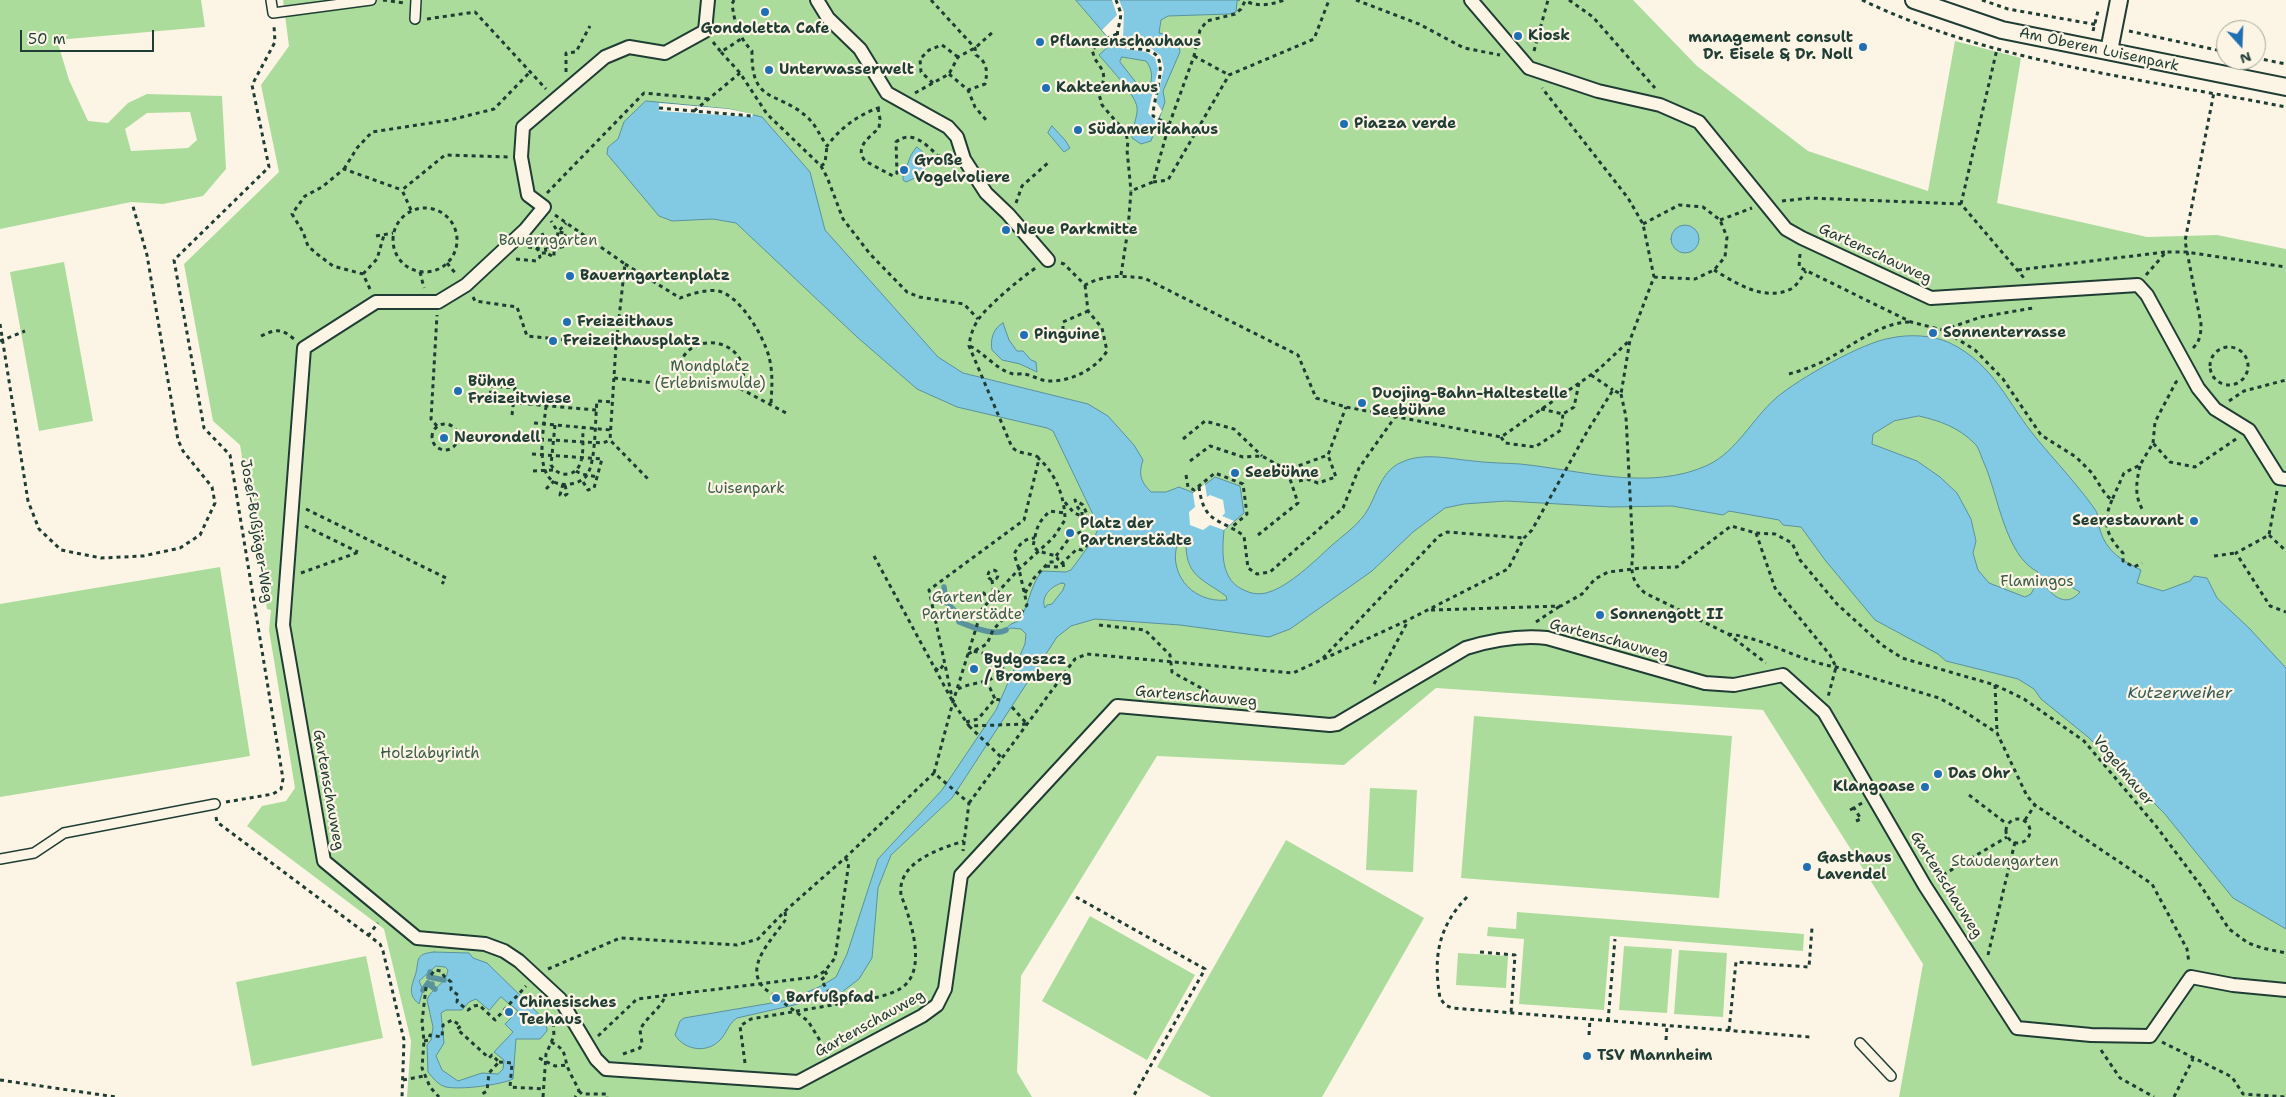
<!DOCTYPE html>
<meta charset="utf-8">
<style>
body{margin:0}
#map{position:relative;width:2286px;height:1097px;overflow:hidden;background:#fcf5e5;font-family:"Shantell Sans",sans-serif}
canvas{display:block}
.north{position:absolute;left:2216px;top:20px;width:50px;height:50px;box-sizing:border-box;background:#fcf5e5;border:1px solid #a4ab9e;border-radius:50%;rotate:160deg;font-size:14px;font-weight:700;line-height:20px;text-align:center;color:#1f3d34}
.north::after{content:'';display:block;margin:auto;width:18px;height:22px;background:#1f6fb2;clip-path:polygon(50% 0,100% 100%,50% 72%,0 100%)}
.scale{position:absolute;left:20px;top:30px;width:134px;height:22px;box-sizing:border-box;border:2px solid #1f3d34;border-top:0;padding-left:6px;font-size:15px;line-height:18px;white-space:nowrap;color:#1f3d34;-webkit-text-stroke:4px #fcf5e5;paint-order:stroke}
</style>
<div id="map">
<canvas width="2286" height="1097"></canvas>
<div class="north">N</div>
<div class="scale">50 m</div>
</div>
<script>
const ctx = document.querySelector('canvas').getContext('2d');
ctx.lineJoin = 'round';
function fillPath(path, color) { ctx.fillStyle = color; ctx.fill(path, 'evenodd'); }
function strokePath(path, color, width, dash) { ctx.strokeStyle = color; ctx.lineWidth = width; ctx.lineCap = dash ? 'butt' : 'round'; ctx.setLineDash(dash || []); ctx.stroke(path); }
function drawText(font, color, halo, rows, align = 'center') {
  ctx.font = font + ' "Shantell Sans",sans-serif'; ctx.lineWidth = 4.5; ctx.setLineDash([]); ctx.textBaseline = 'middle'; ctx.strokeStyle = halo; ctx.fillStyle = color; for (const [text, x, y, turn = 0] of rows) {
    ctx.save(); ctx.translate(x, y); ctx.rotate((+turn || 0) * Math.PI / 180); ctx.textAlign = isNaN(turn) ? turn : align; if (halo) ctx.strokeText(text, 0, 0); ctx.fillText(text, 0, 0); ctx.restore();
  }
}
fillPath(new Path2D(`
 M0 0H201L205 27 57 40 69 80 88 121 108 123 128 103 147 94 222 96 226 169 203 196 163 204 131 202 0 229ZM190 112 197 140 188 148 131 151 125 129 147 113Z
 M283 0H1633L1697 66 1808 151 1928 191 1955 41 2021 58 1997 203 2147 237 2217 235 2286 249V1097H1899L1923 964 1763 710 1436 688 1344 765 1157 756 1021 976 1017 1072 1032 1097H407L411 1041 384 929 247 826 262 806 286 801 295 788 269 630 271 610 267 609 240 445 213 421 184 264 279 172 261 85 289 46Z
 M64 262 93 421 39 431 10 272Z
 M220 567 250 756 0 797V604Z
 M1474 716 1732 736 1719 898 1461 878Z
 M1370 788 1417 790 1413 872 1366 870Z
 M1286 840 1424 918 1322 1097H1211L1157 1067Z
 M1517 912 1804 934 1803 951 1610 936 1604 1010 1519 1004 1524 939 1487 936 1488 927 1516 929Z
 M1090 916 1195 975 1147 1060 1042 1001Z
 M1624 946 1672 949 1667 1013 1619 1010Z
 M1679 950 1727 953 1723 1017 1674 1014Z
 M1458 953 1508 956 1506 988 1456 985Z
 M366 956 383 1038 252 1066 236 982Z`), '#acdc9c');
const water = new Path2D(`
 M1076 0H1240L1237 1 1236 12 1229 14 1168 16 1161 20 1159 33C1172 36 1178 38 1180 52L1163 91 1165 102 1151 141 1141 144 1132 138C1132 127 1138 117 1137 107 1135 94 1108 66 1099 55L1112 43ZM1122 57 1146 61C1153 70 1153 80 1148 90L1144 92 1141 89 1120 62Z
 M646 101 729 109 762 117 810 172 825 230 938 357 963 373 1088 404 1108 416 1134 445 1143 460C1138 475 1141 482 1151 492H1166L1179 487 1194 493 1215 477 1240 486 1244 513 1224 530C1222 553 1220 581 1246 591 1253 594 1261 595 1269 592 1289 586 1315 561 1331 546 1341 537 1353 529 1362 518 1377 500 1378 472 1402 462 1424 452 1450 459 1473 461 1489 463 1505 463 1520 464 1581 470 1650 492 1708 465 1737 451 1752 419 1776 398 1798 379 1863 342 1891 338 1909 334 1933 335 1950 343 1995 365 2007 403 2037 439 2056 462 2076 483 2094 508 2099 514 2098 522 2100 530 2106 551 2122 561 2141 570L2137 583 2163 591 2190 581 2194 576 2207 578 2217 598 2249 628 2286 668V929L2233 898 2164 813 2088 737 2041 699 2034 689 2018 679 1946 661 1938 654 1875 620 1825 560 1801 527 1783 525 1779 520 1729 511 1723 515 1672 506 1611 507 1506 501 1464 504 1445 508 1413 532 1372 571 1290 629 1269 637 1180 625 1095 619 1071 626 1057 637 952 798 891 855 878 888 872 958 859 979 838 995 737 1018C728 1024 727 1033 720 1040 707 1054 684 1050 675 1035L680 1021 684 1018 789 1000 821 986 836 977 847 954 878 859 942 790 996 710 1025 644 1026 634 1021 629 1011 628 1001 633 1011 624 1019 621C1029 605 1030 586 1042 571L1066 572 1071 570 1093 540 1099 527 1053 431 1047 428 957 407 917 389 857 337 736 223 713 219 672 221 659 216 607 154 608 147 618 139 624 122ZM1919 416C1940 421 1958 427 1974 443 1979 447 1981 457 1984 463 1998 494 2005 556 2038 572L2033 579 2034 584 2042 585 2050 579 2061 581 2080 592C2067 607 2055 598 2045 586L2034 588 2031 594 2025 597 1989 583 1978 570 1973 553 1976 541 1971 519 1957 493 1940 477 1917 461 1872 444 1873 434 1894 421ZM1180 537 1186 540C1185 576 1201 578 1226 596L1227 600C1191 604 1164 570 1180 537ZM1062 583 1065 584 1063 590 1052 604 1047 605 1045 608C1040 597 1051 586 1062 583Z
 M1052 126 1065 140 1070 148 1064 152 1048 133Z
 M917 147 928 157C929 172 918 177 906 182L903 180V176L911 155Z
 M1671 239a14 14 0 1 1 28 0a14 14 0 1 1-28 0Z
 M1003 323 1009 340 1017 351H1023L1031 360 1036 362 1037 372 1020 364 1002 360 992 350C990 340 993 328 1003 323Z
 M434 952 469 953 473 958 487 963 528 1003 530 1002 533 1008 546 1022 547 1031 540 1039H516L513 1079C500 1085 461 1090 446 1087 438 1085 433 1078 428 1072L427 1045 431 1040 433 1027 427 1000C431 988 446 985 448 970L445 967 436 966 419 981 423 990 419 1004C408 995 411 987 415 976 420 961 413 954 434 952ZM501 997 518 1011 505 1024 513 1032 494 1052 504 1060 503 1069 498 1074 482 1073 458 1081 442 1070 436 1056 444 1043 441 1013 446 1010H462L469 1002 476 999 489 1010Z`);
fillPath(water, '#82cae3');
strokePath(water, '#5a929d', 1);
fillPath(new Path2D(`
 M1112 0H1119L1124 12 1123 39 1131 44 1148 46 1161 56 1164 68 1156 102 1162 111 1156 122 1148 113 1158 69 1155 58 1146 52 1121 48 1113 43 1102 30 1117 15Z
 M659 103 729 109 753 114 752 117 659 111Z
 M1205 484 1207 497 1210 495 1223 500 1225 513 1222 516 1234 521 1224 530 1210 525 1203 530 1190 525 1189 512 1195 507 1193 493Z`), '#fcf5e5');
strokePath(new Path2D(`
 M944 587 946 602 959 615V622C971 626 994 637 1006 630
 M430 972 429 977 444 980
 M432 984 431 986 435 989
 M423 990 428 983`), '#5a929d', 5.5);
const service = new Path2D(`
 M271 0 273 13 371 0
 M415 19 416 0
 M0 859 34 853 64 833 215 804
 M1860 1043 1891 1076`);
const pedestrian = new Path2D(`
 M708 0 705 31 665 53 629 47 605 57 523 127 521 157 528 195 544 207 525 230 466 285 438 302H376L304 348 283 625 324 861 417 938 485 944 504 951 519 961 560 999 596 1059 606 1069 798 1082 922 1016 937 1005 945 989 961 875 1117 706 1330 725 1337 724 1466 648C1492 640 1520 635 1547 638L1705 683 1734 685 1783 675 1824 712 1925 886 2017 1028 2091 1035 2150 1036 2191 977 2233 985 2286 990
 M817 0 828 18 860 49 887 93 948 127 957 137 964 159 986 193 1008 214 1048 260
 M1471 0 1529 68 1598 91 1660 105 1699 122 1786 229 1802 238 1931 298 2138 285 2147 295 2198 388 2215 409 2249 430 2279 478 2286 479`);
const minor = new Path2D(`
 M1914 0 2002 30 2286 87
 M2109 51 2119 0`);
strokePath(service, '#1f3d34', 12);
strokePath(pedestrian, '#1f3d34', 16);
strokePath(minor, '#1f3d34', 20);
strokePath(new Path2D(`
 M383 0 404 3
 M734 0 732 4C735 24 738 36 752 51 751 105 777 90 807 117 816 125 820 136 827 146 840 128 859 114 881 107
 M931 0 975 48 976 55C987 62 988 71 985 84L968 90
 M1116 0C1117 3 1119 7 1120 11 1123 21 1114 31 1119 41 1126 54 1147 44 1157 56 1166 69 1153 99 1153 116L1169 125
 M1356 0 1419 24 1464 48 1500 55
 M1569 0 1593 17 1655 88
 M1862 0C1994 63 2144 79 2286 107
 M1982 0 2008 9 2098 25
 M427 19 475 12 546 89
 M2093 31 2098 11
 M2129 31 2226 52
 M1117 34 1103 40 1092 50 1095 59 1103 71 1104 79 1099 94 1102 105 1125 132 1128 141 1127 150 1131 191
 M713 42 721 52 741 39
 M1534 51 1548 0
 M721 52 740 73 767 114 821 166 827 177 843 219 870 254 907 292 919 297 964 304 978 319
 M1194 56 1229 75
 M2256 58 2286 64
 M566 72V53L576 52 590 26
 M949 74 968 90 975 107 987 121
 M933 83 921 72 920 59 929 50 942 45 958 57
 M915 93 949 74 958 57 975 48 994 31
 M659 108 752 116
 M878 108 880 119 879 128C870 137 854 147 865 161L893 176 897 173 896 142C912 129 927 145 938 156H950
 M694 111 740 73
 M821 166 825 163 827 146
 M344 169 357 148 372 132 450 120 494 109 529 73
 M1153 182 1168 180 1229 75 1314 39 1329 0
 M547 193 644 93 709 99
 M1782 201 1810 198 1961 204 2024 278
 M1016 203 1022 186 1049 162
 M1961 204 1997 49
 M393 240a32 32 0 1 1 64 0a32 32 0 1 1-64 0Z
 M411 210 402 190 445 155 508 157
 M555 215 625 264 616 345 610 440 650 481
 M1720 220 1752 208
 M1643 224 1679 205 1703 207 1720 220 1727 237 1725 257 1714 270 1695 279 1654 277
 M542 233 544 238 550 240 557 239 565 243V246L558 248
 M376 236 393 233
 M528 247 536 248 541 253H546
 M547 248 557 239 558 232 551 221
 M1800 254 1799 267 1911 322 1943 330 1975 350 2003 379 2041 435 2076 457 2092 473 2106 495 2112 500 2124 473 2140 465 2153 443 2170 462 2195 467 2236 439
 M516 259 536 261 540 257 538 249 540 244H545L546 253 554 257V251L558 248 557 242 564 239 566 233 558 232 566 223
 M447 263 456 274
 M1061 263 1064 264 1085 285C1106 274 1121 276 1144 278L1298 355 1316 398 1346 407 1501 437 1598 370 1630 340
 M625 264 680 298C691 294 706 289 718 291 740 295 764 337 769 357 773 372 772 387 771 403
 M1714 270C1736 283 1764 302 1791 289 1797 286 1802 276 1806 271
 M2018 270 2165 252
 M420 272 424 288
 M363 274 377 259 384 235
 M1121 275 1128 229 1131 191 1153 182 1169 125 1194 56 1200 30 1207 21 1235 14 1241 9 1245 1C1259 7 1270 5 1284 0
 M2146 275 2166 252H2186L2286 267
 M370 289 363 274 333 266 317 254 308 246 303 232 292 214 305 196 322 187 344 169 402 190
 M473 297 475 301 517 307 527 336 616 345
 M0 324 28 501 39 529 61 550 101 558 143 556 180 548 200 535 215 503 212 487 183 451 178 440 147 255 132 203
 M1943 330 1981 317 2033 308
 M261 336C276 329 281 328 294 339
 M1063 338V322L1088 311
 M0 341 25 331
 M970 346C984 353 997 370 1013 374 1016 375 1021 373 1024 374 1032 375 1039 380 1047 381 1070 382 1095 370 1107 351L1102 328 1088 311 1085 285
 M2210 366a19 19 0 1 1 38 0a19 19 0 1 1-38 0Z
 M2193 348C2200 341 2201 334 2201 324L2185 241 2214 92
 M1789 374C1800 371 1811 367 1822 362 1850 348 1877 323 1910 322
 M1591 375 1613 390
 M614 378 679 386C668 325 759 331 741 389L788 414
 M1621 394 1626 417 1633 552C1631 570 1630 580 1645 593L1728 634 1766 663
 M2229 401 2244 391 2286 380
 M546 406C544 429 530 490 570 484 577 483 585 480 588 473 596 459 595 419 597 401L613 402
 M1541 409 1563 414 1574 407 1579 383
 M512 415 515 388 491 386 490 400C525 404 560 407 596 410
 M534 423 611 430
 M432 437a13 13 0 1 1 26 0a13 13 0 1 1-26 0Z
 M555 425 551 465C555 471 560 475 568 474 587 471 582 442 583 428
 M437 426 431 419 437 315
 M1501 437 1505 443 1535 447 1561 430 1563 414
 M532 439 603 443 610 440
 M1183 439 1205 421 1234 429 1262 456
 M2153 443 2155 422 2176 382 2179 380
 M532 454 602 459 594 488 588 490 582 480
 M1190 461 1210 446 1243 457 1262 456 1287 470 1328 455 1346 407
 M2140 466C2136 483 2134 497 2144 512
 M533 471 553 470
 M576 471 581 474 598 477
 M1186 475 1188 487 1194 490 1215 473 1243 484 1247 514 1232 527
 M1299 481 1307 479 1318 483 1336 477 1328 455
 M563 484 560 495 564 496 567 494 565 485
 M1199 487C1204 524 1218 517 1244 536L1248 568 1257 574 1270 572 1343 508 1359 468 1395 417
 M546 489 554 481
 M2277 491 2269 535 2236 553 2270 606 2286 612
 M2112 500C2102 523 2106 535 2123 553V561L2134 567 2142 563
 M306 509 446 578 442 584
 M1082 516V511L1078 508 1075 500 1083 505 1089 519
 M305 526 358 552
 M1756 533 1775 588 1830 655 1836 667 1828 697
 M1258 535 1298 503 1287 470
 M2269 535 2286 551
 M874 556 953 702 969 726 1027 724
 M1056 556 1071 536 1081 532 1085 524 1082 516 1074 513 1064 501
 M2214 556 2236 553
 M1063 563 1064 570
 M1046 566 1058 567 1077 549 1082 550 1090 542
 M988 575a5 5 0 1 1 10 0a5 5 0 1 1-10 0Z
 M301 573 359 552
 M992 580 994 595
 M977 596a4 4 0 1 1 8 0a4 4 0 1 1-8 0Z
 M1025 593 1034 578 1049 562H1055L1058 559 1056 556 1038 551 1033 546C1037 529 1036 524 1050 511L1065 513
 M1431 610 1561 606 1582 594 1595 579 1608 572 1642 568 1677 567 1731 526 1756 533 1775 534 1792 543 1800 560 1837 604 1882 645 1902 658 1995 685 2024 699 2084 741 2156 826 2201 886 2229 929 2248 943 2262 948 2286 953
 M933 618 952 605
 M1536 622 1560 606
 M1099 625 1145 630 1170 655 1172 672 1223 700
 M1728 634C1766 638 1798 661 1836 667L1939 698 1965 712 1997 733 2027 796 2035 805 2152 884 2187 949 2189 963
 M968 654 987 644 993 630 1004 618H1017L1027 605 1019 569 1014 554C1019 545 1024 538 1035 538
 M1323 658 1439 536 1447 532 1524 538
 M935 668 939 671 944 664
 M983 683 990 688 995 699
 M1374 684 1408 621
 M1995 685 1997 732
 M958 689C975 680 1002 685 1005 660L1000 657 973 651
 M953 702 929 590 1024 520 1038 463V457C1029 452 1016 455 1011 445L969 346C970 337 973 327 978 320 987 306 1022 277 1037 267
 M1012 707 1027 724
 M966 722 978 719 995 699 1000 700
 M969 726 1002 758
 M934 773 953 702 982 609 1019 569 1053 538 1065 520C1065 497 1055 472 1038 458
 M1969 795 2007 824
 M226 802 273 794 281 789 283 779 230 455 204 428 174 260 269 167 252 85 275 42 274 26
 M969 803 1075 659 1087 654 1293 673 1408 620 1508 569 1524 538 1532 530 1588 430 1613 390 1621 394 1630 340 1654 277 1643 224 1628 198 1542 88
 M1850 810 1854 808
 M216 817 217 822 380 944 383 951 404 1040 402 1097
 M2006 831a12 12 0 1 1 24 0a12 12 0 1 1-24 0Z
 M2025 820 2035 805
 M1856 821 1861 819 1854 808 1862 803
 M1936 879 2007 837
 M1076 897 1205 969 1133 1097
 M1467 897C1438 927 1433 957 1440 998L1445 1005 1452 1008 1810 1037
 M785 912 786 919C773 939 742 967 765 989L808 1021 827 1052
 M368 936 378 923
 M1480 952 1515 955 1511 1013
 M1988 955 2015 842
 M548 969 620 938 737 945 758 939 785 911 845 858 934 773 969 803 963 851
 M825 971 827 975 821 980 837 1005
 M431 975 435 970 441 971 444 976 451 982V990L458 995 457 1002 468 1010 474 1006 479 1005 495 1020 526 986
 M426 987 422 1022 424 1041 422 1068 430 1087 439 1097
 M1608 1021 1615 939
 M1729 1030 1736 962 1809 967 1812 928
 M1589 1035 1590 1019
 M598 1036 637 999 815 977 825 971 835 958 849 862 845 858
 M1666 1040 1667 1025
 M424 1041 429 1040 430 1035 442 1037 443 1025 452 1020 461 1026 457 1029 489 1058 492 1055 499 1062 489 1073 487 1091 482 1094V1097
 M551 1042C567 1050 563 1054 568 1068 571 1076 576 1083 579 1091L575 1097
 M2162 1042 2232 1077 2243 1094 2286 1097
 M2101 1050 2120 1078 2154 1097
 M623 1054 640 1048 642 1043 640 1030C646 1017 662 1008 666 994
 M539 1058 555 1066 567 1065
 M499 1062 512 1063 510 1087 544 1089
 M745 1063 740 1026 751 1019 879 997C888 994 897 992 904 986 927 967 910 918 901 895 897 862 939 849 964 841
 M0 1080 116 1097
 M403 1080 424 1076
 M579 1091 582 1094H607V1097
 M543 1097 546 1054 554 1036 553 1020
 M2174 1097 2193 1059`), '#1f3d34', 3, [4, 4]);
strokePath(service, '#fcf5e5', 9);
strokePath(pedestrian, '#fcf5e5', 12);
strokePath(minor, '#fcf5e5', 16);
for (const [x, y, r, color] of [
 [765,12,5,"#1f6fb2"],
 [1518,36,5,"#1f6fb2"],
 [1040,42,5,"#1f6fb2"],
 [1863,47,5,"#1f6fb2"],
 [769,70,5,"#1f6fb2"],
 [1046,88,5,"#1f6fb2"],
 [1344,124,5,"#1f6fb2"],
 [1078,130,5,"#1f6fb2"],
 [904,170,5,"#1f6fb2"],
 [1006,230,5,"#1f6fb2"],
 [570,276,5,"#1f6fb2"],
 [567,322,5,"#1f6fb2"],
 [1933,333,5,"#1f6fb2"],
 [1024,335,5,"#1f6fb2"],
 [553,341,5,"#1f6fb2"],
 [458,391,5,"#1f6fb2"],
 [1362,403,5,"#1f6fb2"],
 [444,438,5,"#1f6fb2"],
 [1235,473,5,"#1f6fb2"],
 [2194,521,5,"#1f6fb2"],
 [1070,533,5,"#1f6fb2"],
 [1600,615,5,"#1f6fb2"],
 [974,669,5,"#1f6fb2"],
 [1938,774,5,"#1f6fb2"],
 [1925,787,5,"#1f6fb2"],
 [1807,867,5,"#1f6fb2"],
 [776,998,5,"#1f6fb2"],
 [509,1012,5,"#1f6fb2"],
 [1587,1056,5,"#1f6fb2"]
]) { const dot = new Path2D(); dot.arc(x, y, r, 0, 2 * Math.PI); ctx.fillStyle = color; ctx.fill(dot); strokePath(dot, '#fcf5e5', 2); }
drawText('bold 15px', '#1f3d34', '#fcf5e5', [
 ["Gondoletta Cafe",765,29,"center"],
 ["Kiosk",1528,36],
 ["management consult",1853,38,"right"],
 ["Dr. Eisele & Dr. Noll",1853,55,"right"],
 ["Pflanzenschauhaus",1050,42],
 ["Unterwasserwelt",779,70],
 ["Kakteenhaus",1056,88],
 ["Piazza verde",1354,124],
 ["Südamerikahaus",1088,130],
 ["Große",914,161],
 ["Vogelvoliere",914,178],
 ["Neue Parkmitte",1016,230],
 ["Bauerngartenplatz",580,276],
 ["Freizeithaus",577,322],
 ["Sonnenterrasse",1943,333],
 ["Pinguine",1034,335],
 ["Freizeithausplatz",563,341],
 ["Bühne",468,382],
 ["Freizeitwiese",468,399],
 ["Duojing-Bahn-Haltestelle",1372,394],
 ["Seebühne",1372,411],
 ["Neurondell",454,438],
 ["Seebühne",1245,473],
 ["Seerestaurant",2184,521,"right"],
 ["Platz der",1080,524],
 ["Partnerstädte",1080,541],
 ["Sonnengott II",1610,615],
 ["Bydgoszcz",984,660],
 ["/ Bromberg",984,677],
 ["Das Ohr",1948,774],
 ["Klangoase",1915,787,"right"],
 ["Gasthaus",1817,858],
 ["Lavendel",1817,875],
 ["Barfußpfad",786,998],
 ["Chinesisches",519,1003],
 ["Teehaus",519,1020],
 ["TSV Mannheim",1597,1056]
], 'left');
drawText('15px', '#1f3d34', '#fcf5e5', [
 ["Am Oberen Luisenpark",2099,50,12],
 ["Gartenschauweg",1875,254,25],
 ["Josef-Bußjäger-Weg",256,531,81],
 ["Gartenschauweg",1609,640,15],
 ["Gartenschauweg",1196,697,5],
 ["Vogelmauer",2123,771,50],
 ["Gartenschauweg",328,790,80],
 ["Gartenschauweg",1946,885,58],
 ["Gartenschauweg",870,1024,-29]
]);
drawText('15px', '#3b5d49', '#fcf5e5', [
 ["Bauerngarten",548,241],
 ["Mondplatz",710,367],
 ["(Erlebnismulde)",710,384],
 ["Luisenpark",746,489],
 ["Flamingos",2037,582],
 ["Garten der",972,598],
 ["Partnerstädte",972,615],
 ["Holzlabyrinth",430,754],
 ["Staudengarten",2005,862]
]);
drawText('italic 16px', '#335957', '#fcf5e5', [
 ["Kutzerweiher",2180,694]
]);
</script>
